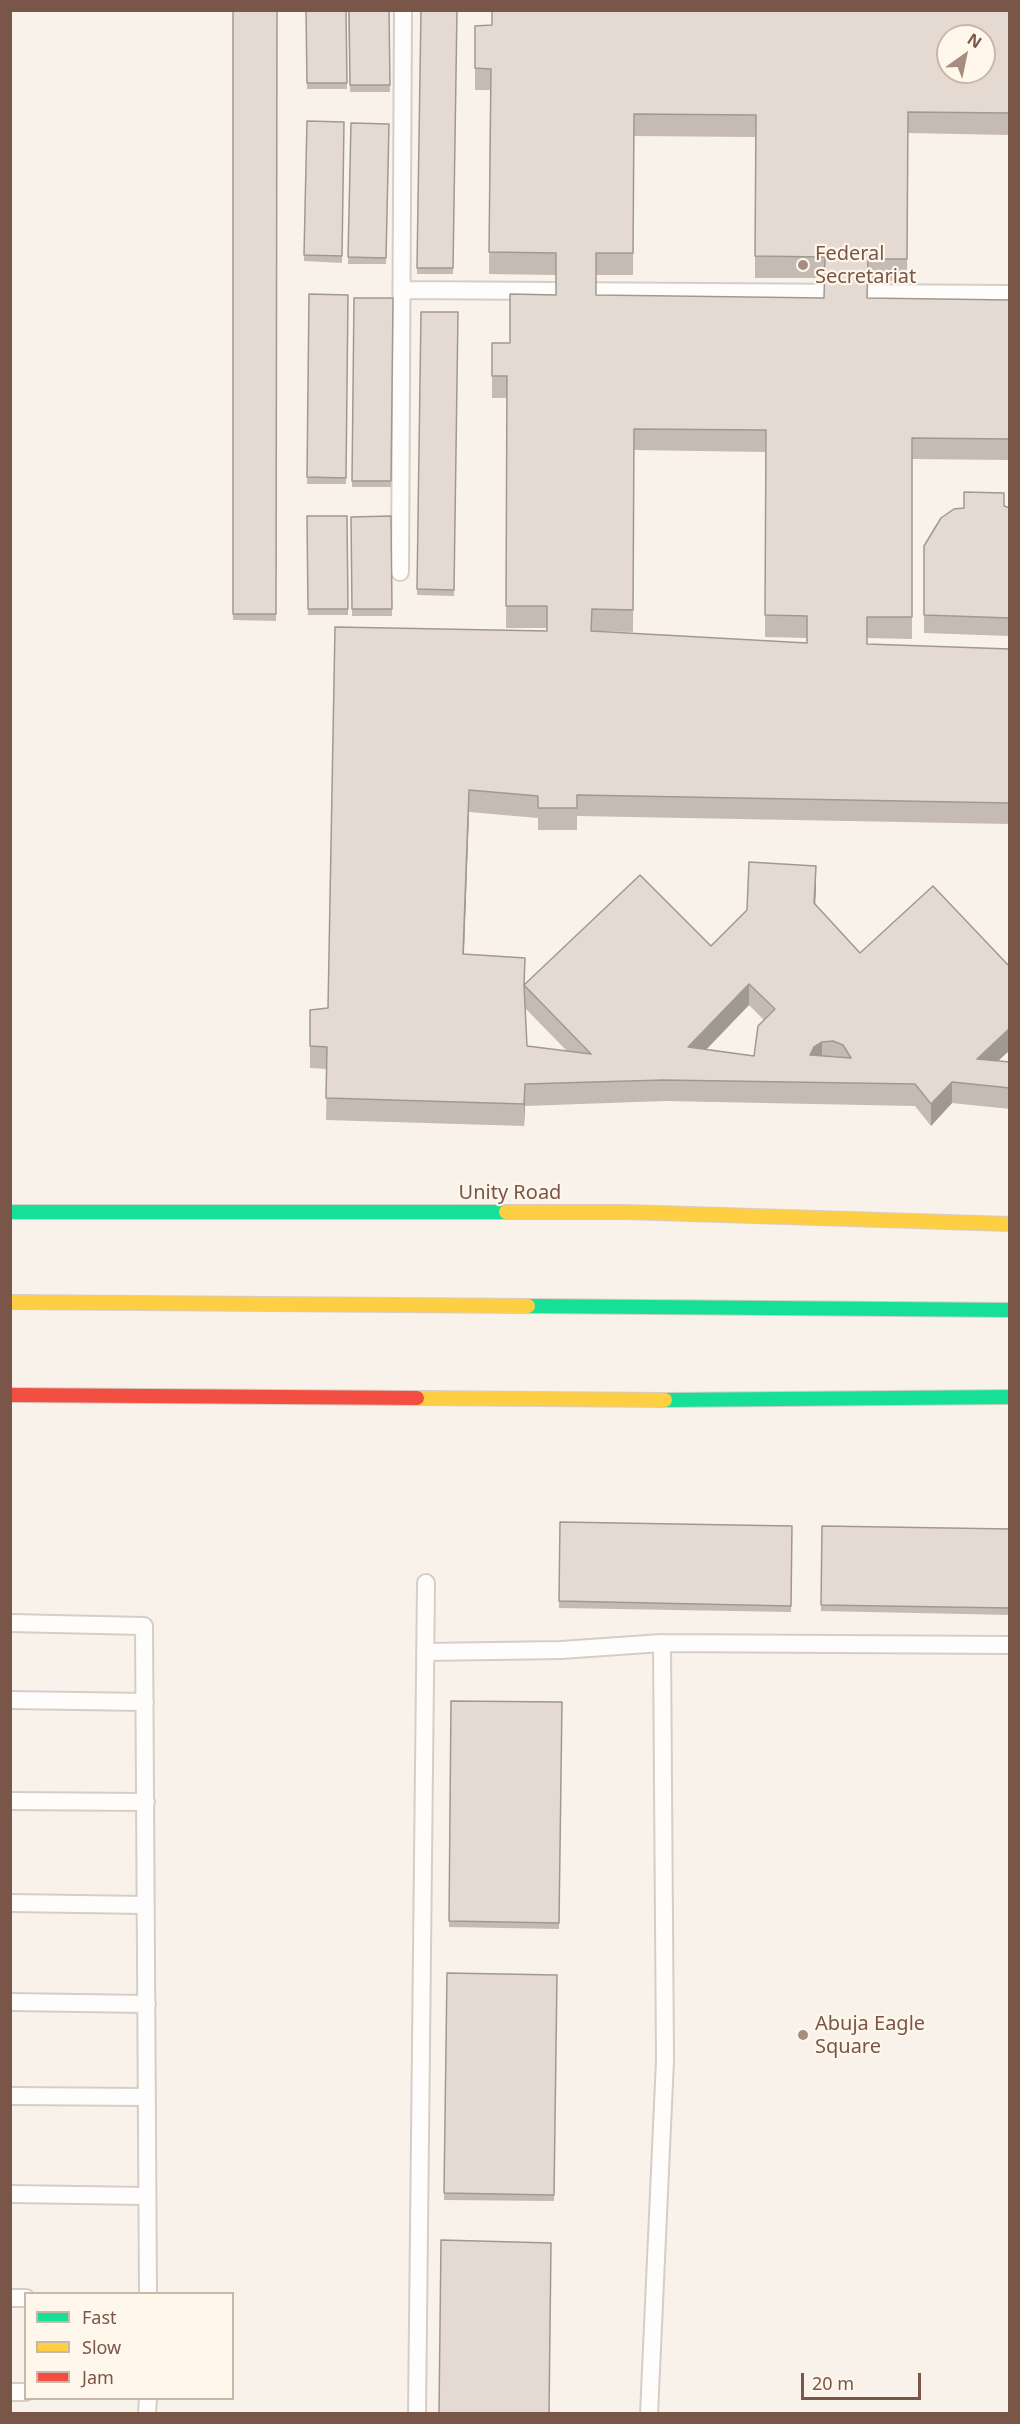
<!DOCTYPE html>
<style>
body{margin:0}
#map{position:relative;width:1020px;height:2424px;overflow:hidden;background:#f8f2ea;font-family:"Noto Sans",sans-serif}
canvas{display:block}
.frame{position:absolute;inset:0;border:12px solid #795647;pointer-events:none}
.legend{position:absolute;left:24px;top:2292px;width:210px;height:108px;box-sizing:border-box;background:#fff7ec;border:2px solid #c9b7aa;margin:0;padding:8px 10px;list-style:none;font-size:18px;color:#795647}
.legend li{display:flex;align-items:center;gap:12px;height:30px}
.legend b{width:30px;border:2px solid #c9b7aa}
.north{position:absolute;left:936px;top:24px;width:60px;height:60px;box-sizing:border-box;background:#fff7ec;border:2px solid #c9b7aa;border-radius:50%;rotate:33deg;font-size:16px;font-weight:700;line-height:24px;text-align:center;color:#795647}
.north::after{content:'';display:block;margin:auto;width:21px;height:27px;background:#a58d80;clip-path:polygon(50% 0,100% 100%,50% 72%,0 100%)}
.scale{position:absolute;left:801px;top:2373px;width:120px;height:27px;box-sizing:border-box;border:3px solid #795647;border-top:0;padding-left:8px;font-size:18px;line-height:21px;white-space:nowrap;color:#795647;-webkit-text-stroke:4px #fff7ec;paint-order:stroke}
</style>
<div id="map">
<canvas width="1020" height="2424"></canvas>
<div class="frame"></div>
<ul class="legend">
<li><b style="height:8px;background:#16e098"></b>Fast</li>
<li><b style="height:8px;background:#ffcf43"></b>Slow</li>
<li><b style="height:8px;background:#f24e42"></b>Jam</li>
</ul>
<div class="north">N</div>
<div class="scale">20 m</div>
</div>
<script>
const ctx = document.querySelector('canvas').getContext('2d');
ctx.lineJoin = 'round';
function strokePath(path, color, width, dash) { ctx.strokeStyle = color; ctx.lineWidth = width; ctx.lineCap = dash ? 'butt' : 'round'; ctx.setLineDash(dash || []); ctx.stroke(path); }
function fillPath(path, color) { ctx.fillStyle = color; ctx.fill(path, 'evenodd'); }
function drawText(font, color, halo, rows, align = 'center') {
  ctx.font = font + ' "Noto Sans",sans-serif'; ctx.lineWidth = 4.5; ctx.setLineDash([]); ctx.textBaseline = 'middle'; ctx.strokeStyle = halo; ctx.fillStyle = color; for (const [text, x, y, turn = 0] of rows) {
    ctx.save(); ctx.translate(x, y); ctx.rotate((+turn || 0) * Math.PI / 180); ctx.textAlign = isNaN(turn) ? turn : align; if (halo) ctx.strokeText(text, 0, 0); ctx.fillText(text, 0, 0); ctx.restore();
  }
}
const lane = new Path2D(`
 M402 290 1010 294
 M400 572 403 11
 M10 1623 144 1626 148 2294
 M662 1643 1010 1645
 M425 1652 561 1650 662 1643 665 2060 649 2414
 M10 1700 145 1702
 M10 1801 146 1802
 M10 1903 146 1905
 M10 2002 147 2004
 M10 2096 147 2097
 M10 2194 147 2196
 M10 2298H26
 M10 2392H26
 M147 2414 148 2398
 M417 2414 426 1583`);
const fast = new Path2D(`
 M10 1212H506
 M528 1306 1010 1310
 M665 1400 1010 1397`);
const slow = new Path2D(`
 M506 1212H625L1010 1224
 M10 1302 528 1306
 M417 1398 665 1400`);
const jam = new Path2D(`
 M10 1395 417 1398`);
strokePath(lane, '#d6cdc6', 20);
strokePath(fast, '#d7cdc6', 16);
strokePath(slow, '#d7cdc6', 16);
strokePath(jam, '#d7cdc6', 16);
strokePath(lane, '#fefdfc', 16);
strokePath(fast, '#16e098', 14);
strokePath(slow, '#ffcf43', 14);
strokePath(jam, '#f24e42', 14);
fillPath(new Path2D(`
 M233 10H277L276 621 233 620Z
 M306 10H346L347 89H307Z
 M348 10H389L390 92H350Z
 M421 10H457L453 274H417Z
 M1010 10V135L908 133 907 281H868L867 298 1010 300V460L912 459V639L867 638V644L1010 649V824L577 816V830H538V818L469 812 464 954 525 984 711 946 816 888 815 905 860 953 1010 967V1050L998 1061 1010 1062V1109L952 1103 931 1126 915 1106 664 1101 525 1106 524 1126 326 1120 327 1069 310 1068V1010L328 1008 547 631V628H506L507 398H492V343H510L556 295V275L489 274 490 90H475V26ZM634 136 755 137V278H825L824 298 596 295V275H633ZM634 450 766 452 765 637 807 638V643L592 631 633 632ZM749 1005 764 1020 754 1056 707 1049ZM525 1008 567 1051 527 1046Z
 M307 121 344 122 342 263 304 261Z
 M351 123 389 124 386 264H348Z
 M309 294 348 295 346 484H307Z
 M354 298H393L391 487H352Z
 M421 312H458L454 596 417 595Z
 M1010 508V636L924 633V546Z
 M307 516H347L348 615H308Z
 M391 516 392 616H352L351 517Z
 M560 1522 792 1526 791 1612 559 1608Z
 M822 1526 1010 1529V1615L821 1611Z
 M451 1701 562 1702 559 1929 449 1927Z
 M447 1973 557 1975 554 2201 444 2200Z`), '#c5bbb4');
fillPath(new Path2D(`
 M469 790V812L463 976V954Z
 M816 866V888L814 925V903Z
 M749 984V1005L688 1068V1047Z
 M1010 1028V1050L977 1080V1059Z
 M822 1042V1063L810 1055 814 1047Z
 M952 1082V1103L931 1126V1104Z
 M525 1084V1106L524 1126V1104Z`), '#a09992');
const building = new Path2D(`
 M233 10H277L276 614H233Z
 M306 10H346L347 83H307Z
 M349 10H389L390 85H350Z
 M421 10H457L453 268H417Z
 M492 10H1010V113L908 112 907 259H868L867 298 1010 300V439L912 438V617H867V644L1010 649V803L577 795V808H538V796L469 790 463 954 525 958 524 985 640 875 711 946 747 910 749 862 816 866 814 903 860 953 933 886 1010 967V1028L977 1059 1010 1062V1088L952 1082 931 1104 915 1084 664 1080 525 1084 524 1104 326 1098 327 1047 310 1046V1010L328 1008 335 627 547 631V606H506L507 376H492V343H510V294L556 295V253L489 252 491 69 475 68V26L492 25ZM948 36H984V72H948ZM634 114 756 115 755 256 825 257 824 298 596 295V253H633ZM634 429 766 430 765 615 807 616V643L591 631 592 609 633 610ZM749 984 775 1009 758 1026 754 1056 688 1047ZM524 985 591 1054 527 1046ZM833 1041 843 1045 851 1058 810 1055 814 1047 822 1042Z
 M307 121 344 122 342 256 304 255Z
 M351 123 389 124 386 258 348 257Z
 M309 294 348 295 346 478 307 477Z
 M354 298H393L391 481H352Z
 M421 312H458L454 590 417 589Z
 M964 492 1004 493V506L1010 508V618L924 615V546L941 518 954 509 964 508Z
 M307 516H347L348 609H308Z
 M391 516 392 609H352L351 517Z
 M560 1522 792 1526 791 1606 559 1601Z
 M822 1526 1010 1529V1608L821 1605Z
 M451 1701 562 1702 559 1923 449 1921Z
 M447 1973 557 1975 554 2195 444 2193Z
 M441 2240 551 2243 549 2414H439Z`);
fillPath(building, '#e5dad1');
strokePath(building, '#a09992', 1.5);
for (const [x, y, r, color] of [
 [803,265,6,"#a58d80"],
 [803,2035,6,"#a58d80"]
]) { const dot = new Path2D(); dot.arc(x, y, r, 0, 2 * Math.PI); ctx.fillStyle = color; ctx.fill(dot); strokePath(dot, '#fff7ec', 2); }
drawText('20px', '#795647', '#fff7ec', [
 ["Federal",815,254],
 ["Secretariat",815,277],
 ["Abuja Eagle",815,2024],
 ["Square",815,2047]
], 'left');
drawText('20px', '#795647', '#fff7ec', [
 ["Unity Road",510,1193]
]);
</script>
